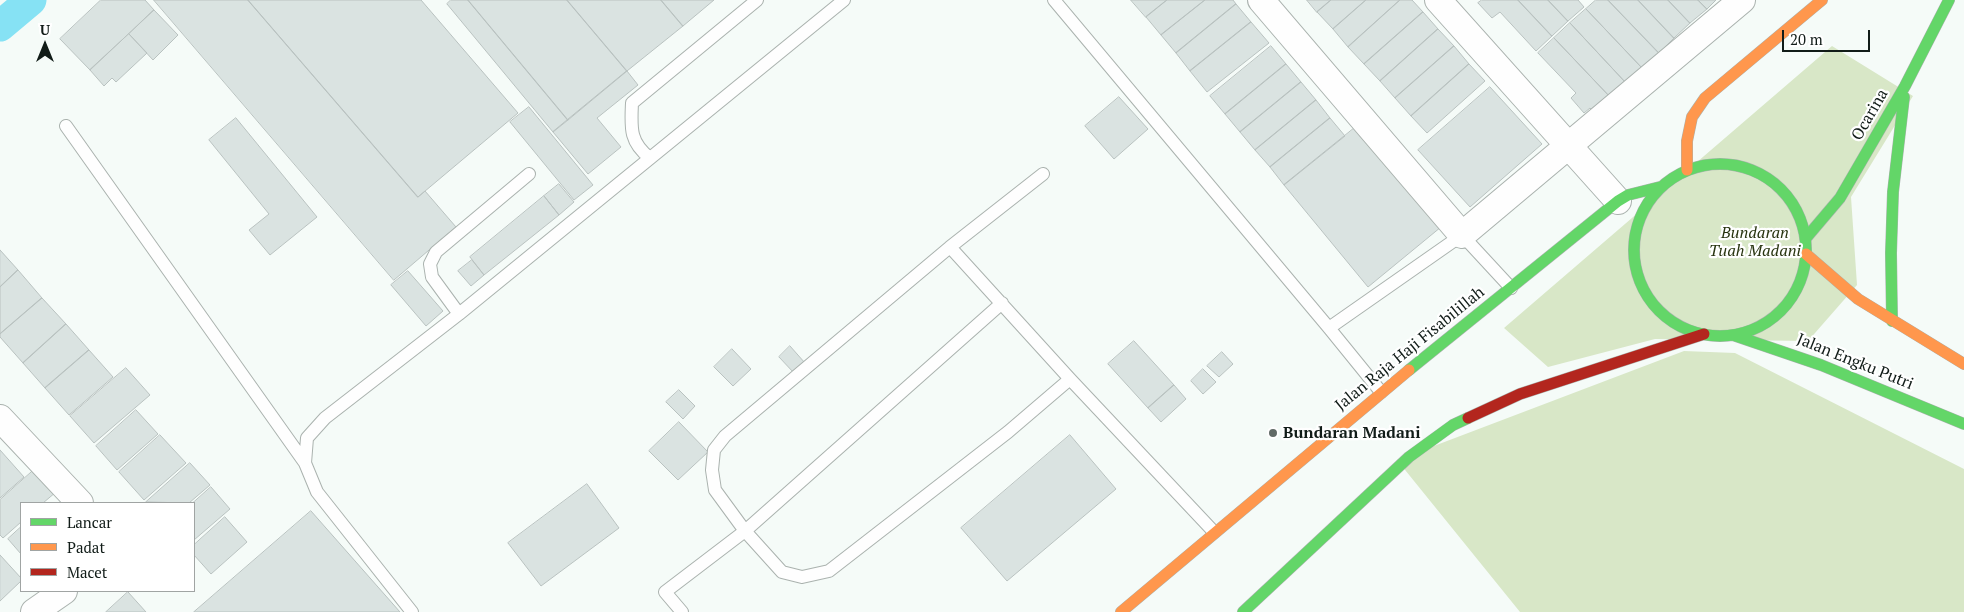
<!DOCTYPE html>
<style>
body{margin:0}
#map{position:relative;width:1964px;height:612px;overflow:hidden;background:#f5fbf8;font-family:"PT Serif",serif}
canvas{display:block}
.legend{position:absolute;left:20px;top:502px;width:175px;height:90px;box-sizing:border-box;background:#fff;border:1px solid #a0a4a3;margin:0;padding:6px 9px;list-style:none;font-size:15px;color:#111c18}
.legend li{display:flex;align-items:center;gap:10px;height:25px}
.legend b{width:25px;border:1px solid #a0a4a3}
.north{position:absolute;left:20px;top:20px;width:50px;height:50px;-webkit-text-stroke:4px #fff;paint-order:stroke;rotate:0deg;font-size:14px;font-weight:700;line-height:20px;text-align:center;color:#111c18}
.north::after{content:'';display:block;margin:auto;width:18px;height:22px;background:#111c18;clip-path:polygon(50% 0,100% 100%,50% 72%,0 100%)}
.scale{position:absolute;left:1782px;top:30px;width:88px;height:22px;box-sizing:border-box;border:2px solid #111c18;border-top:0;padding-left:6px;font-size:15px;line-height:18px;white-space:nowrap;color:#111c18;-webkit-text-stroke:4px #fff;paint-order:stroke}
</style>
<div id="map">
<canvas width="1964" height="612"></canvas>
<ul class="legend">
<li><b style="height:6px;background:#63d668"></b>Lancar</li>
<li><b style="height:6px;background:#ff974d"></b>Padat</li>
<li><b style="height:6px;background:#b3261e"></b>Macet</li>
</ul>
<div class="north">U</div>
<div class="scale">20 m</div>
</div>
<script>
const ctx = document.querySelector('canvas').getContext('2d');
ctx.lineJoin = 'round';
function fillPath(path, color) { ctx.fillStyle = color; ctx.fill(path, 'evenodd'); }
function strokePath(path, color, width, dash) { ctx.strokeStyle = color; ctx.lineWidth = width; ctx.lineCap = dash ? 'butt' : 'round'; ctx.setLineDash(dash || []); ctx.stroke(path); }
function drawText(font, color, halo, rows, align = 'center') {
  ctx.font = font + ' "PT Serif",serif'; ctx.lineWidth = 4.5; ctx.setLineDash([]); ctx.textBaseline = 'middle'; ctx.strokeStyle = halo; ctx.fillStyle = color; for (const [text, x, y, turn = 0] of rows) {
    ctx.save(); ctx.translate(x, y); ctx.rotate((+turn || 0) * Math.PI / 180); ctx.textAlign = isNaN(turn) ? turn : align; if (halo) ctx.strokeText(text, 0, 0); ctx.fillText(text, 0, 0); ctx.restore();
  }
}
fillPath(new Path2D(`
 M1832 46 1913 96 1851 197 1857 285 1808 341 1655 339 1548 367 1504 328Z
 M1684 351 1735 353 1964 469V612H1520L1397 460Z`), '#d8e7c7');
strokePath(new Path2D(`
 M0 26 31 0`), '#86e2f4', 31);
const building = new Path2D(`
 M101 0H145L154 10 90 70 60 39Z
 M154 0H248L418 197 425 191 456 227 394 280Z
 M248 0H421L518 113 418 197Z
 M451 0H468L568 120 553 132 447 4Z
 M468 0H567L627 71 568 120Z
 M567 0H661L683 26 627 71Z
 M661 0H714L683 26Z
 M1131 0H1167L1146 17Z
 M1167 0H1205L1161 35 1146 17Z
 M1205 0H1233L1236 4 1176 53 1161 35Z
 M1307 0H1331L1317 12Z
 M1331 0H1366L1333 29 1317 12Z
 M1366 0H1400L1348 47 1333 29Z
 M1400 0H1412L1423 12 1364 64 1348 47Z
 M1482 0H1518L1552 36 1536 51 1500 12 1492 18 1478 3Z
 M1518 0H1548L1568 21 1552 36Z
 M1548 0H1578L1584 7 1568 21Z
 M1596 0H1608L1659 53 1642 68 1586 9Z
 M1608 0H1638L1674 38 1659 53Z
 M1638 0H1668L1690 23 1674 38Z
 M1668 0H1698L1707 9 1690 23Z
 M1698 0H1716L1707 9Z
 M1236 4 1251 22 1190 71 1176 53Z
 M1586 9 1642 68 1626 83 1570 23Z
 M154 10 178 35 153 60 129 34Z
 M1423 12 1438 29 1380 81 1364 64Z
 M1251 22 1269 43 1207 92 1190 71Z
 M1570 23 1626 83 1611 98 1554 38Z
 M1438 29 1454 46 1395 98 1380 81Z
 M129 34 147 53 116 82 112 78 104 86 90 70Z
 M1554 38 1611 98 1595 113 1590 108 1584 113 1571 98 1576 93 1538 53Z
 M1271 46 1286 64 1225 114 1210 96Z
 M1454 46 1469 64 1411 116 1395 98Z
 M1286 64 1301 82 1240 132 1225 114Z
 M1469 64 1485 81 1427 133 1411 116Z
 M627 71 638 85 597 118 621 147 588 174 553 132Z
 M1301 82 1316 100 1255 150 1240 132Z
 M1490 87 1542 144 1470 207 1418 150Z
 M1119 97 1148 129 1114 159 1085 126Z
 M1316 100 1330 118 1270 167 1255 150Z
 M529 107 593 185 574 200 510 122Z
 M236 118 317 217 270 255 249 230 269 214 209 140Z
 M1330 118 1345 136 1284 185 1270 167Z
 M1357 126 1441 227 1368 287 1284 185Z
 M559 184 574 202 559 215 544 196Z
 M544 196 559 215 484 275 470 257Z
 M0 250 18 270 0 287Z
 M472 260 484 275 471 286 458 271Z
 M18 270 42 298 0 334V287Z
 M408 271 443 311 426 326 391 285Z
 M42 298 66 324 23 363 0 337V334Z
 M66 324 89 350 45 388 23 363Z
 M1134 341 1174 385 1148 408 1108 364Z
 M790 346 805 363 794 373 779 357Z
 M732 349 751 369 733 386 714 367Z
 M89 350 113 377 69 415 45 388Z
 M1222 352 1233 364 1219 377 1207 366Z
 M126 368 150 395 94 443 70 416Z
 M1203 369 1216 382 1203 394 1191 381Z
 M1174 385 1186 399 1161 422 1148 408Z
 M679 390 695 406 683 419 666 402Z
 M136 410 158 434 117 470 96 446Z
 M679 422 708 452 678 480 649 451Z
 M160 435 186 463 144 500 119 472Z
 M1070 435 1116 489 1007 581 961 528Z
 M0 450 24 477 0 498Z
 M190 463 210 485 189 503 146 502Z
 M35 469 56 492 43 503H21V522L3 538 0 535V500Z
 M587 484 619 528 541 586 508 543Z
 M211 487 230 509 194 540 193 503Z
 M311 511 400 612H194Z
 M225 517 247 542 211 574 194 555V545Z
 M21 527V554L8 539Z
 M0 555 21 578V581L0 601Z
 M128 592 146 612H106Z`);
fillPath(building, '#dae3e1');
strokePath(building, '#b9c2c0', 1);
const lane = new Path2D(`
 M1054 0 1329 328 1381 392
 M66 126 305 463 317 492 412 612
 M650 158C629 142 631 127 632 103L757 0
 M1043 174 950 247 725 436 714 450 712 470 715 490 745 531 782 572 802 577 829 571 1008 432 1070 379
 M950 247 1070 379 1214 532
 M459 314 432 277 430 264 436 252 529 174
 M1329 328 1462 235 1511 288
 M305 463 307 438 325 418 459 314 844 0
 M682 612 665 592 745 531 1002 303`);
const street = new Path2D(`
 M1261 0 1462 235 1742 0
 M1438 0 1618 201
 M0 418 80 503
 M34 612 64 591`);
const fast = new Path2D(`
 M1634 250a86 86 0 1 1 172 0a86 86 0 1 1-172 0Z
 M1806 238 1840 198 1905 86 1949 0
 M1892 321 1891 253 1893 192 1904 97
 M1733 335 1821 365 1964 424
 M1409 370 1618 201 1628 195 1660 187
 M1243 612 1409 457 1453 425 1468 418`);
const slow = new Path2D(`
 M1687 170V141L1692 117 1705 98 1822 0
 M1806 254 1858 299 1964 364
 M1121 612 1409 370`);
const jam = new Path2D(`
 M1468 418 1520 394 1704 334`);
strokePath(lane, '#aab2ae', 14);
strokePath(street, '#aab2ae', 28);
strokePath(fast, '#aab2ae', 12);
strokePath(slow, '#aab2ae', 12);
strokePath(jam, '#aab2ae', 12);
strokePath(lane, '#fefefe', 12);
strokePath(street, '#fefefe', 26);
strokePath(fast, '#63d668', 11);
strokePath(slow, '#ff974d', 11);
strokePath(jam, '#b3261e', 11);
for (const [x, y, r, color] of [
 [1273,433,5,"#616a66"]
]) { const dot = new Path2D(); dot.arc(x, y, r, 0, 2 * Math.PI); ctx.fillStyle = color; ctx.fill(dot); strokePath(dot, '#fff', 2); }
drawText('16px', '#111c18', '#fff', [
 ["Ocarina",1870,115,-60],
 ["Jalan Raja Haji Fisabilillah",1410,349,-39],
 ["Jalan Engku Putri",1855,362,22]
]);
drawText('italic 16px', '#283410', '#fff', [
 ["Bundaran",1755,233],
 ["Tuah Madani",1755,251]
]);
drawText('bold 16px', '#111c18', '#fff', [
 ["Bundaran Madani",1283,433]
], 'left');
</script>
